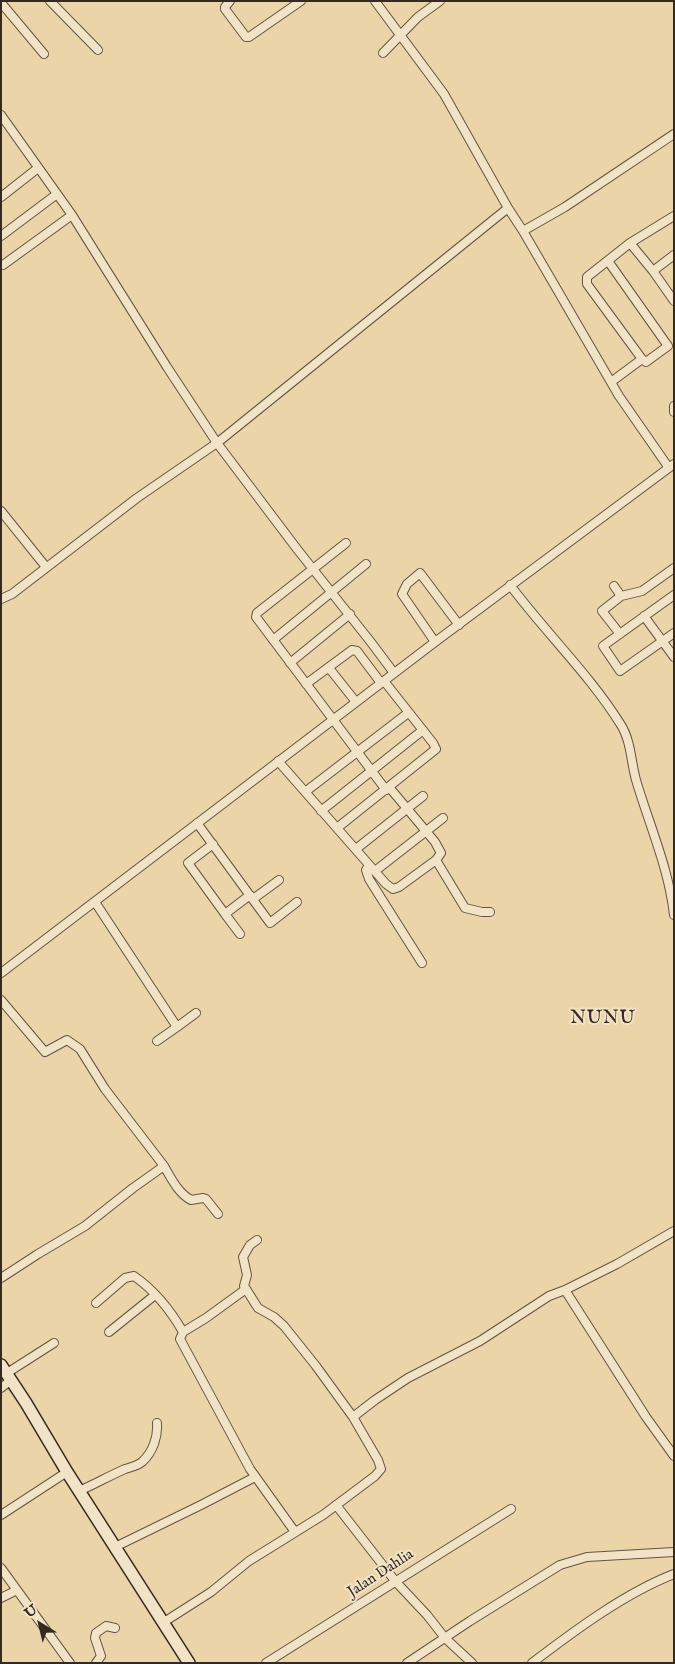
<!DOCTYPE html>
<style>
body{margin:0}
#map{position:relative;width:675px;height:1664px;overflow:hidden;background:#ebd4a7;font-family:"IM FELL English",serif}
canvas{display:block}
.frame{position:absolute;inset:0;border:2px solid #352923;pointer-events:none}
.north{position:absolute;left:15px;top:1599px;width:50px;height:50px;-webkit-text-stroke:4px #f2e3c6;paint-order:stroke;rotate:324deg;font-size:14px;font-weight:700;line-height:20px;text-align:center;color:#352923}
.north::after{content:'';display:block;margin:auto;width:18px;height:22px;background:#352923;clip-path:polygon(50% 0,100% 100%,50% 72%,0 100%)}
</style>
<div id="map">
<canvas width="675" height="1664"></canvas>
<div class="frame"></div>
<div class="north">U</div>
</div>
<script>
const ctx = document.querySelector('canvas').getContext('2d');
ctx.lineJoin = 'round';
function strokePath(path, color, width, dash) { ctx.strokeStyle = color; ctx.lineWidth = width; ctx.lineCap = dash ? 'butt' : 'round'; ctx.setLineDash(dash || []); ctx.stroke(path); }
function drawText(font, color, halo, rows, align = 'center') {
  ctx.font = font + ' "IM FELL English",serif'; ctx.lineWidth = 4; ctx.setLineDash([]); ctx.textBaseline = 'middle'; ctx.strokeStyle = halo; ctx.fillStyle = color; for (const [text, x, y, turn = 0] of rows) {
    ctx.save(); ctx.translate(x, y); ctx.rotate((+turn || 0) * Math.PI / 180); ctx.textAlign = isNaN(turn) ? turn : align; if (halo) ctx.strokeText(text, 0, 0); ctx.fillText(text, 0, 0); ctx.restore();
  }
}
const minor = new Path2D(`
 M50 1 98 50
 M230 1 225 7V9L246 37H249L301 1
 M375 1 444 94 508 208
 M3 5 44 54
 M383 53 418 17 440 1
 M1 115 72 215 167 367 217 443 137 498 12 594 1 599
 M1 197 38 168
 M674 216 630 243 653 271 674 255
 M1 236 57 194
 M608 261 668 346 646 362 642 359 587 284V277L630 243
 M3 265 72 215
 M653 271 674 301
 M611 382 642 359
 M674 406V412
 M669 468 619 396 523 231 565 207 674 134
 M1 511 46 567
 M346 543 257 613 256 617 386 790
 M510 585C546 633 590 675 621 725 631 741 631 762 636 780 649 824 669 869 674 915
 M614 586 621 596
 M674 595 603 646 620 671 674 633
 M644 616 674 657
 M620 634 602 611 621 596 642 591 674 568
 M273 640 366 564
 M435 642 402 594 407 584 420 573 459 625
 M290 663 350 614
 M329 668 356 702
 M394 673 370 641 297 549 217 443 508 208 523 231
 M306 684 352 650 357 651 381 683
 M278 761 386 884 393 889 399 887 436 860 441 853 435 842 389 787
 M305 792 408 713
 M321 811 423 730
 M197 823 270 923 297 902
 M337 828 436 749 433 743 384 681
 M213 844 188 863 225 914 250 895
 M356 849 423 796
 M436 860 465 908 482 912H490
 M369 865 366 870 369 879 422 963
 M375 871 443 818
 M253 899 279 880
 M95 902 177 1027 157 1041
 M225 914 240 934
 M1 973 435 642 674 464
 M1 1000 45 1052 67 1040 80 1049 105 1089 164 1166 133 1188 85 1226 38 1254 1 1278
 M177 1027 196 1013
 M164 1166C171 1178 178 1193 191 1200L203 1198 206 1199 218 1214
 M246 1289 244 1286 247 1275 243 1257 250 1245 257 1240
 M565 1290 646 1417 674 1456
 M96 1303 125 1278 134 1276C154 1290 171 1311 183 1332
 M109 1332 155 1295
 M7 1373 54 1343
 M1 1388 11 1380
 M353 1417 375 1400 408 1378 480 1341 549 1296 565 1290 617 1264 674 1231
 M79 1491C95 1484 109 1476 125 1469 131 1467 137 1466 142 1462 153 1452 158 1437 157 1423
 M336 1505 396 1582 427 1615 445 1638 472 1663
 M1 1515 67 1472
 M115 1547 201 1505 255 1477
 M1 1568 70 1663
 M1 1598 17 1590
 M164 1622 211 1592 249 1561 323 1515 375 1476 381 1469 378 1460 353 1417 316 1366 284 1326 274 1317 258 1308 246 1289 206 1318 183 1332 180 1339 250 1469 295 1532
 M96 1663 101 1656 95 1638 96 1633 106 1626 115 1628
 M266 1663 511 1509
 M407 1663 470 1621 560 1565 587 1557 674 1552
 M532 1663C574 1631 625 1593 674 1574`);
const secondary = new Path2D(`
 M1 1365 26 1403 67 1472 189 1663`);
strokePath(minor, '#625444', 10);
strokePath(secondary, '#352923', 14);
strokePath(minor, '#f2e3c6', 8);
strokePath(secondary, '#f2e3c6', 11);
drawText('15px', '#352923', '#f2e3c6', [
 ["Jalan Dahlia",381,1574,-33]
]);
ctx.letterSpacing = '1px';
drawText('18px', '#352923', '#f2e3c6', [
 ["NUNU",603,1019]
]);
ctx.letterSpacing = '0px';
</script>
